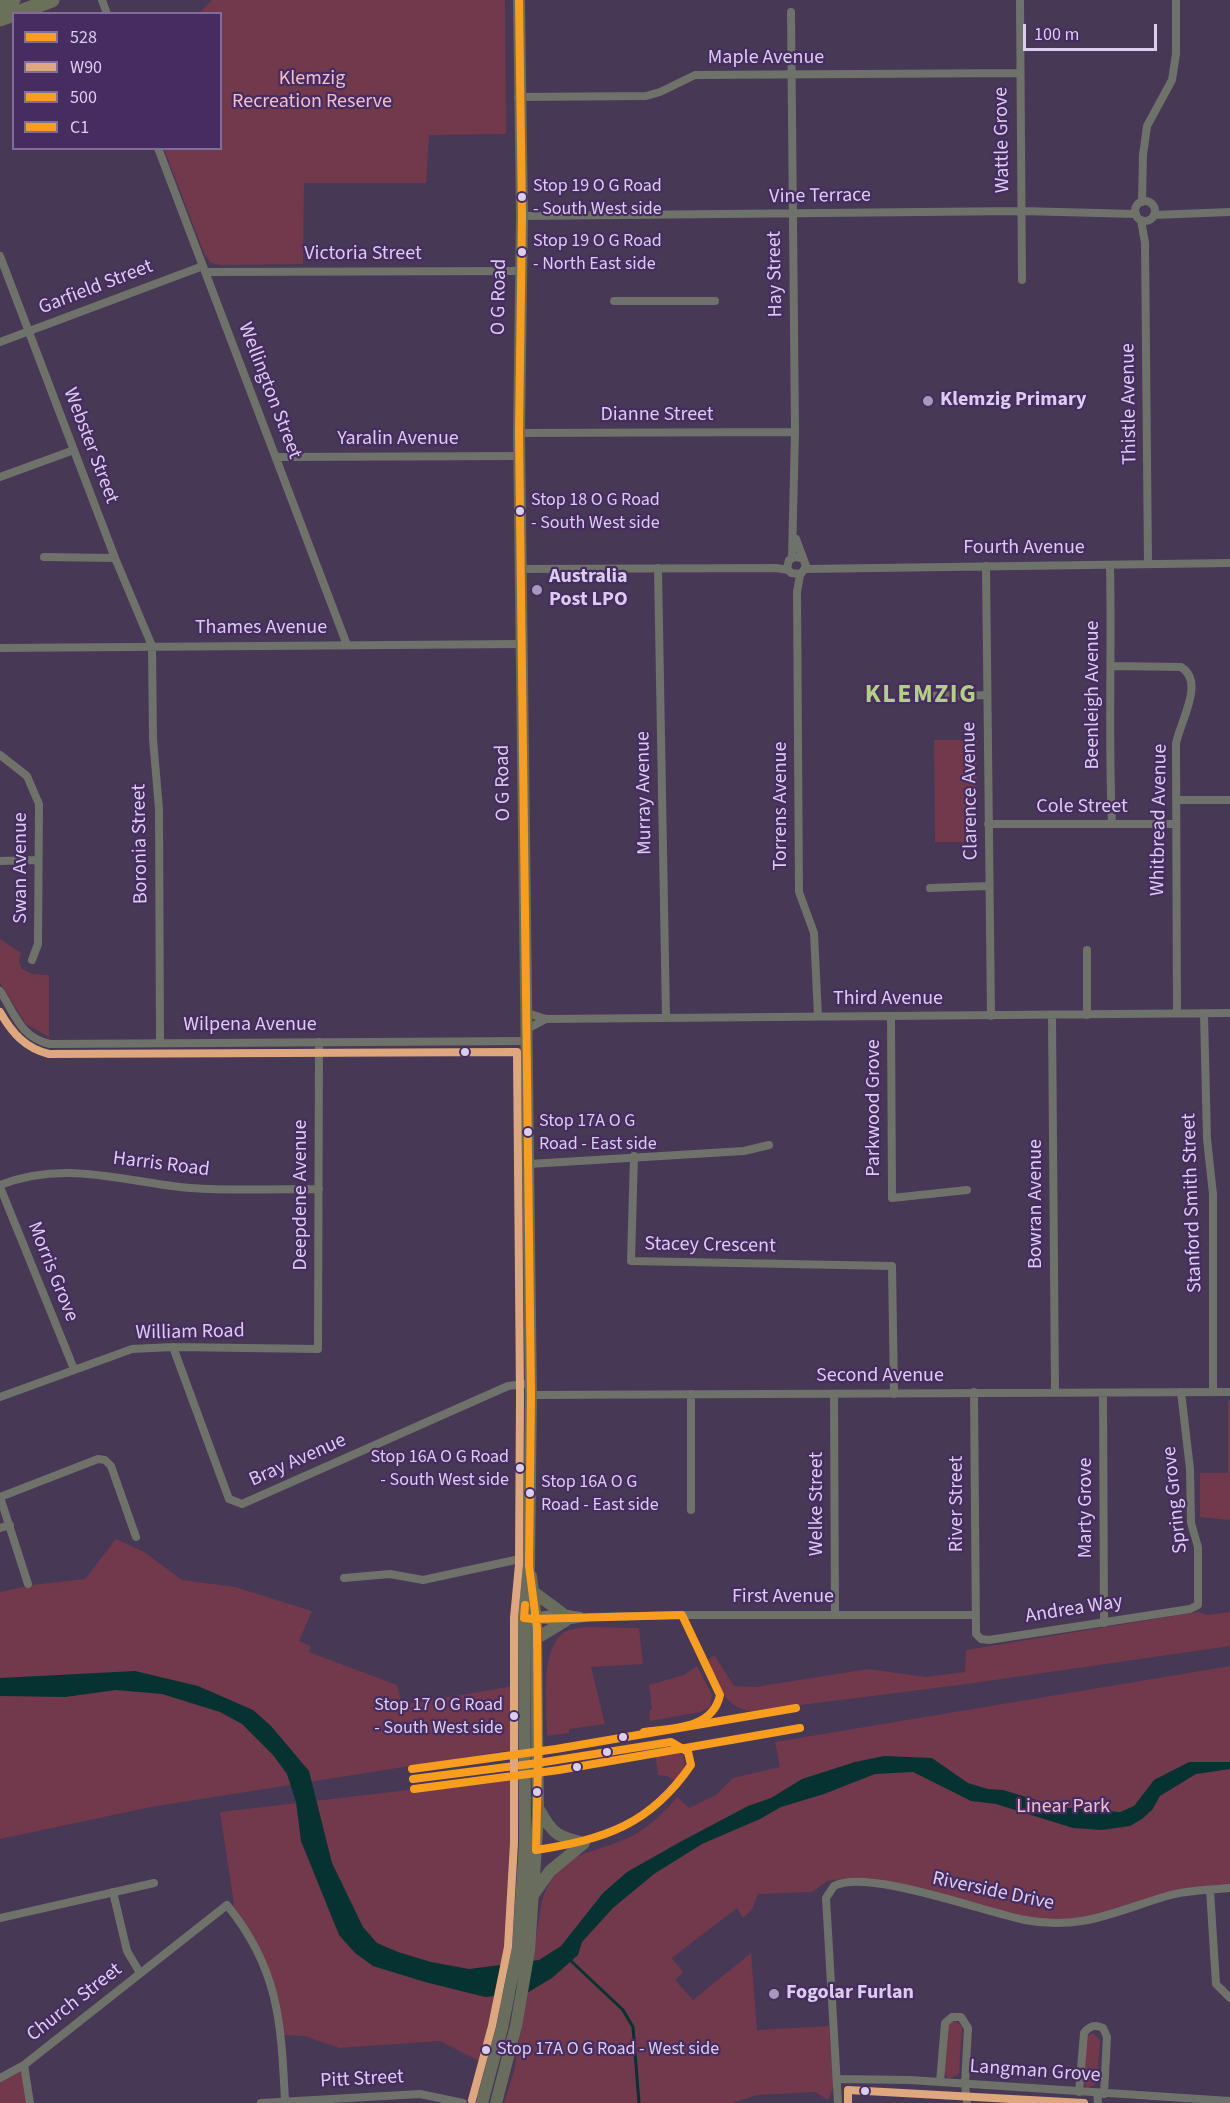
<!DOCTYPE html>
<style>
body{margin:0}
#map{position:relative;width:1230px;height:2103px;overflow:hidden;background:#473855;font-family:"Source Sans 3",sans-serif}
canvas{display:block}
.legend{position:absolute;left:12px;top:12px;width:210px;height:138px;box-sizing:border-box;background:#472c61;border:2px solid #826c99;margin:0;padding:8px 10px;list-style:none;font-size:18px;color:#dbcded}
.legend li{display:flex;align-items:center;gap:12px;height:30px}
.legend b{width:30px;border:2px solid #826c99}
.scale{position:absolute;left:1023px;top:24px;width:134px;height:27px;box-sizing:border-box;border:3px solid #dbcded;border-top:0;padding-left:8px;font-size:18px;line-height:21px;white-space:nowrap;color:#dbcded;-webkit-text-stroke:4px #472c61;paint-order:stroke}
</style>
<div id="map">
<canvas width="1230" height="2103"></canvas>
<ul class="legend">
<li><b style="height:8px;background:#f99d1e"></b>528</li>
<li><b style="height:8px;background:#dfa77e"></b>W90</li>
<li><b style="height:8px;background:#f99d1e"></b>500</li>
<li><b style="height:8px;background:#f99d1e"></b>C1</li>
</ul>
<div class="scale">100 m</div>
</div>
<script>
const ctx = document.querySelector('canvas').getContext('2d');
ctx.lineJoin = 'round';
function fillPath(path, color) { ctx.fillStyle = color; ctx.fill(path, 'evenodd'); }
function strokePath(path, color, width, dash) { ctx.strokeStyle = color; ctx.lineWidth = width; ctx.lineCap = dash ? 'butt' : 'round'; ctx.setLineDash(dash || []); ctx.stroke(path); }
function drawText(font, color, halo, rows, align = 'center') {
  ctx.font = font + ' "Source Sans 3",sans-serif'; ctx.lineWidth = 4.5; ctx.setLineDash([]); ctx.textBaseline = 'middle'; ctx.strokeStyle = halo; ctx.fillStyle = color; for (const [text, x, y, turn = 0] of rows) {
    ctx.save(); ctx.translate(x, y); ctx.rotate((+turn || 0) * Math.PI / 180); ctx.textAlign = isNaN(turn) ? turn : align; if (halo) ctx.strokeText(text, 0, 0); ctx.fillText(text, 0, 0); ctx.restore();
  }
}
fillPath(new Path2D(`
 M212 0H505L506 134 429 135 426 183H304L303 264 221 265 211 263 204 253 164 149 220 148V14L199 13Z
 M934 740H977L976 842H935Z
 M0 939 21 953 19 962 22 969 32 974 49 975V1037L26 1024 0 983Z
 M1228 1401H1230V1520L1200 1517V1473H1228Z
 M116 1539 144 1552 182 1580 235 1587 312 1611 299 1641 311 1646 309 1652 397 1685 402 1705 514 1686 511 1750 151 1807 0 1839V1592L32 1585 85 1579Z
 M1198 1612 1208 1615 1230 1612V1646L967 1684 753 1711C724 1710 718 1682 707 1660L714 1655 734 1686 755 1687 868 1669 926 1677 965 1672 966 1650Z
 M585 1627 639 1628 643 1664 591 1667 605 1724 569 1729V1733L547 1736C547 1709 539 1651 563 1633 568 1629 578 1629 585 1627Z
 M697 1666 712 1695 710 1707 700 1712 650 1721 649 1711 652 1709 649 1685 684 1675Z
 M1230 1666V1885L1069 1921 1030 1919 847 1878 827 1881 812 1892 758 1894 752 1909 743 1918 737 1908 672 1958 683 1972 675 1980 693 2000 751 1953 757 2030 829 2026 834 2086 828 2100 815 2092 757 2095 732 2103H504L514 2071 542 1901C560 1845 597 1857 639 1832 654 1822 666 1811 677 1797L689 1808 716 1795 733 1778 780 1767 775 1742Z
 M672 1750 682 1754C688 1765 682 1772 675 1781L667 1776 658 1775 655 1752Z
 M512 1778 510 1943 496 2022 481 2062 440 2041 339 2048 305 2036 284 2035 277 1995 230 1908 234 1904 220 1812Z
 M955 2020 962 2027 959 2074 949 2079 944 2073 948 2024Z
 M1093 2033 1100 2040 1097 2083 1088 2088 1082 2082 1085 2037Z
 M24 2065 30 2103H0V2077Z`), '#71394b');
fillPath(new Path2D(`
 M135 1671 198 1686 253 1710 271 1726 309 1771 332 1863 363 1927 377 1943 398 1952 431 1962 469 1969 539 1960 561 1946 603 1893 627 1872 680 1842 748 1806 771 1798 802 1779 855 1762 884 1756 932 1758 968 1783 988 1789 1003 1790 1059 1807 1120 1812 1134 1806 1154 1780 1189 1762H1230V1769L1196 1774 1160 1796 1152 1810 1142 1819 1130 1826 1101 1830 1073 1828 996 1804 971 1801 913 1772 875 1774 824 1794 781 1807 760 1819 702 1844 654 1874 613 1908 582 1942 578 1955 552 1978 527 1993 485 1997 425 1982 373 1966 355 1953 339 1935 301 1841 296 1802 287 1774 273 1755 242 1724 220 1712 162 1694 116 1690 65 1697 0 1696V1678Z`), '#063331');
strokePath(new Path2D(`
 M570 1960 623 2010 633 2027 639 2103`), '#063331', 3);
strokePath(new Path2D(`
 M102 0 107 14
 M1020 0 1022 280
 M791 12 795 432 792 558
 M518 97 646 96 660 92 695 75 1018 73
 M158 148 347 645
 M1135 211a10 10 0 1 1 20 0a10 10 0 1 1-20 0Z
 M1142 202 1143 155 1147 126 1172 80 1176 54V0
 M1154 215 1230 212
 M522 216 1021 211 1136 214
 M1141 220 1145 243 1148 564
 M0 256 115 558 152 646 153 739 159 809 160 1043
 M206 272 520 271
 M614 301H715
 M0 342 203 266
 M519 433 795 432
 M276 457 520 456
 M0 477 74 450
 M796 539 806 566 801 574 791 573 787 568 789 560 795 557 802 558
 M44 557 115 558
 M1110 565C1112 652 1108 738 1112 824
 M986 566 991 1016
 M658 568 666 1017
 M522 569 776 568 788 570
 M805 569 1230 563
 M800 575 797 592 799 892 814 933 818 1016
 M0 648 522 644
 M1112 666 1181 667C1206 682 1179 723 1176 744L1177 1013
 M925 696 986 695
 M0 755 27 776 39 804 38 944 32 960
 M1176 800H1230
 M988 824H1175
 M0 861 38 860
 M930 888 989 886
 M1087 950V1015
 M0 991C15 1014 20 1037 50 1044L527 1041
 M527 1013 546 1019 1230 1013
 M1204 1014 1207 1139 1213 1194V1392
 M1052 1016 1055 1391
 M891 1017 892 1198 967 1190
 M527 1029 546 1019
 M634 1156 631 1261 892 1266 894 1394
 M529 1164 744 1151 769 1145
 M0 1185C66 1159 123 1182 190 1188 233 1191 276 1189 319 1189
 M0 1187 74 1369
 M173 1347 226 1491 229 1499 242 1504 508 1386 531 1383
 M974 1392 976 1634 981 1639 989 1640 1190 1609 1198 1605V1547L1191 1523 1190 1469 1181 1392
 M1103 1393 1104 1623
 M834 1394 835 1614
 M531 1395 1230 1392
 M0 1397 132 1349 173 1347 318 1349 319 1042
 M0 1497 98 1459 105 1460 111 1466 136 1537
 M0 1497 28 1584
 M691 1510V1394
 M0 1528 10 1525
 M344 1578 390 1574 423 1580 529 1557
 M537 1616 562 1613 580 1616
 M532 1619 565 1621 590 1617 682 1615H975
 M1210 1890 1216 1984 1230 1998
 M113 1892 127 1951 140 1973
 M0 1918 154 1883
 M24 2065 30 2103
 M0 2078 24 2065 227 1905C279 1969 281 2022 285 2101
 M837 2079 910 2080 1230 2101
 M940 2082 945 2023 952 2017H961L968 2028 965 2084 967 2103
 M1079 2092 1084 2033C1089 2026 1096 2024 1103 2028L1107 2037 1104 2094
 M1097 2093 1098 2103
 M261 2103 420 2094 463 2103
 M838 2103 826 1898 834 1886C866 1868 984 1912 1025 1920 1080 1931 1116 1911 1167 1896 1187 1890 1209 1890 1230 1888`), '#6f716b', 8);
strokePath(new Path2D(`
 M535 1593 562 1613
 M537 1638 565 1621
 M540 1811C553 1835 559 1837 584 1843
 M533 1895 550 1871 584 1843
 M482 2103 502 2028 518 1948 525 1843 524 1618 529 1566 531 1395 519 433 522 216 519 0
 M496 2103 516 2026 529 1951 538 1816 536 1620 531 1576`), '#696d5e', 12);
strokePath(new Path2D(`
 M0 5 13 0
 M15 14 52 0
 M0 19 14 14`), '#6a7158', 15);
strokePath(new Path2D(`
 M519 0 522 216 519 433 531 1395 529 1566 537 1628 538 1763
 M525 1605 524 1618 533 1619 682 1615 720 1695C713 1729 673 1728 644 1732
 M671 1742 688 1752 691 1765C650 1825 605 1839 536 1850L538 1763Z
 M413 1779 538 1763`), '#f99d1e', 8);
strokePath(new Path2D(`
 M0 1012C12 1033 25 1048 49 1054L517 1052 520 1395 519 1565 514 1618V1843L508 1947 492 2026 472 2100
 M848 2103V2090L1084 2103`), '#dfa77e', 8);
strokePath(new Path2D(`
 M414 1789 559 1770 800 1728`), '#f99d1e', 8);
strokePath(new Path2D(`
 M412 1769 556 1749 796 1708`), '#f99d1e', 8);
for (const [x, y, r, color] of [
 [522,197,5,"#dbcded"],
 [522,252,5,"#dbcded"],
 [928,401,6,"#a799b8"],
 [520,511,5,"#dbcded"],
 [537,590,6,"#a799b8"],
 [465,1052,5,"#dbcded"],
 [528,1132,5,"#dbcded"],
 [520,1468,5,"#dbcded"],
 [530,1493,5,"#dbcded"],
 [514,1716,5,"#dbcded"],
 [623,1737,5,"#dbcded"],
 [607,1752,5,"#dbcded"],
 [577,1767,5,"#dbcded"],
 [537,1792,5,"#dbcded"],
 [774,1994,6,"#a799b8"],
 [486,2050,5,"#dbcded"],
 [865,2091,5,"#dbcded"]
]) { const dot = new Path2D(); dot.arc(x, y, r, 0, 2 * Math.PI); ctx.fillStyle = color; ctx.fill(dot); strokePath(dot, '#472c61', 2); }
drawText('18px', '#dbcded', '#472c61', [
 ["Stop 19 O G Road",533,187],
 ["- South West side",533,210],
 ["Stop 19 O G Road",533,242],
 ["- North East side",533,265],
 ["Stop 18 O G Road",531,501],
 ["- South West side",531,524],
 ["Stop 17A O G",539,1122],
 ["Road - East side",539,1145],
 ["Stop 16A O G Road",509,1458,"right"],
 ["- South West side",509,1481,"right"],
 ["Stop 16A O G",541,1483],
 ["Road - East side",541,1506],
 ["Stop 17 O G Road",503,1706,"right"],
 ["- South West side",503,1729,"right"],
 ["Stop 17A O G Road - West side",497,2050]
], 'left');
drawText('20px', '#dbcded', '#472c61', [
 ["Maple Avenue",766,59],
 ["Wattle Grove",1003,140,-91],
 ["Vine Terrace",820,197,-1],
 ["Victoria Street",363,255],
 ["Hay Street",776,274,-91],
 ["Garfield Street",96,288,-21],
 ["O G Road",500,297,-89],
 ["Wellington Street",269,391,69],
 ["Thistle Avenue",1130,404,-91],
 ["Dianne Street",657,416],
 ["Yaralin Avenue",398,440],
 ["Webster Street",90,446,69],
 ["Fourth Avenue",1024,549],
 ["Thames Avenue",261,629],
 ["Beenleigh Avenue",1094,695,-90],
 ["O G Road",504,783,-91],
 ["Clarence Avenue",971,791,-91],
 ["Murray Avenue",645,793,-91],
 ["Torrens Avenue",782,806,-90],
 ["Cole Street",1082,808],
 ["Whitbread Avenue",1160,820,-89],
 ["Boronia Street",141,844,-91],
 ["Swan Avenue",22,868,-90],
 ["Third Avenue",888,1000],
 ["Wilpena Avenue",250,1026],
 ["Parkwood Grove",875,1108,-90],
 ["Harris Road",161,1165,7],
 ["Deepdene Avenue",302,1195,-90],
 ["Stanford Smith Street",1193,1203,-92],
 ["Bowran Avenue",1037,1204,-90],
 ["Stacey Crescent",710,1246,1],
 ["Morris Grove",52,1272,68],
 ["William Road",190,1333,-1],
 ["Second Avenue",880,1377],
 ["Bray Avenue",298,1461,-24],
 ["Spring Grove",1176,1500,-96],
 ["Welke Street",818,1504,-90],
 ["River Street",958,1504,-90],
 ["Marty Grove",1087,1508,-90],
 ["First Avenue",783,1598],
 ["Andrea Way",1074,1610,-9],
 ["Riverside Drive",993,1892,12],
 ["Church Street",75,2003,-38],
 ["Langman Grove",1035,2072,4],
 ["Pitt Street",362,2080,-3]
]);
drawText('20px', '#f4bfc9', '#472c61', [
 ["Klemzig",312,80],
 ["Recreation Reserve",312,103],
 ["Linear Park",1063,1808]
]);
drawText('bold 20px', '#dbcded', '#472c61', [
 ["Klemzig Primary",940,401],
 ["Australia",549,578],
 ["Post LPO",549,601],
 ["Fogolar Furlan",786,1994]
], 'left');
ctx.letterSpacing = '1.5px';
drawText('bold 26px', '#b3cf87', '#472c61', [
 ["KLEMZIG",921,696]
]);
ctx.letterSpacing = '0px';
</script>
